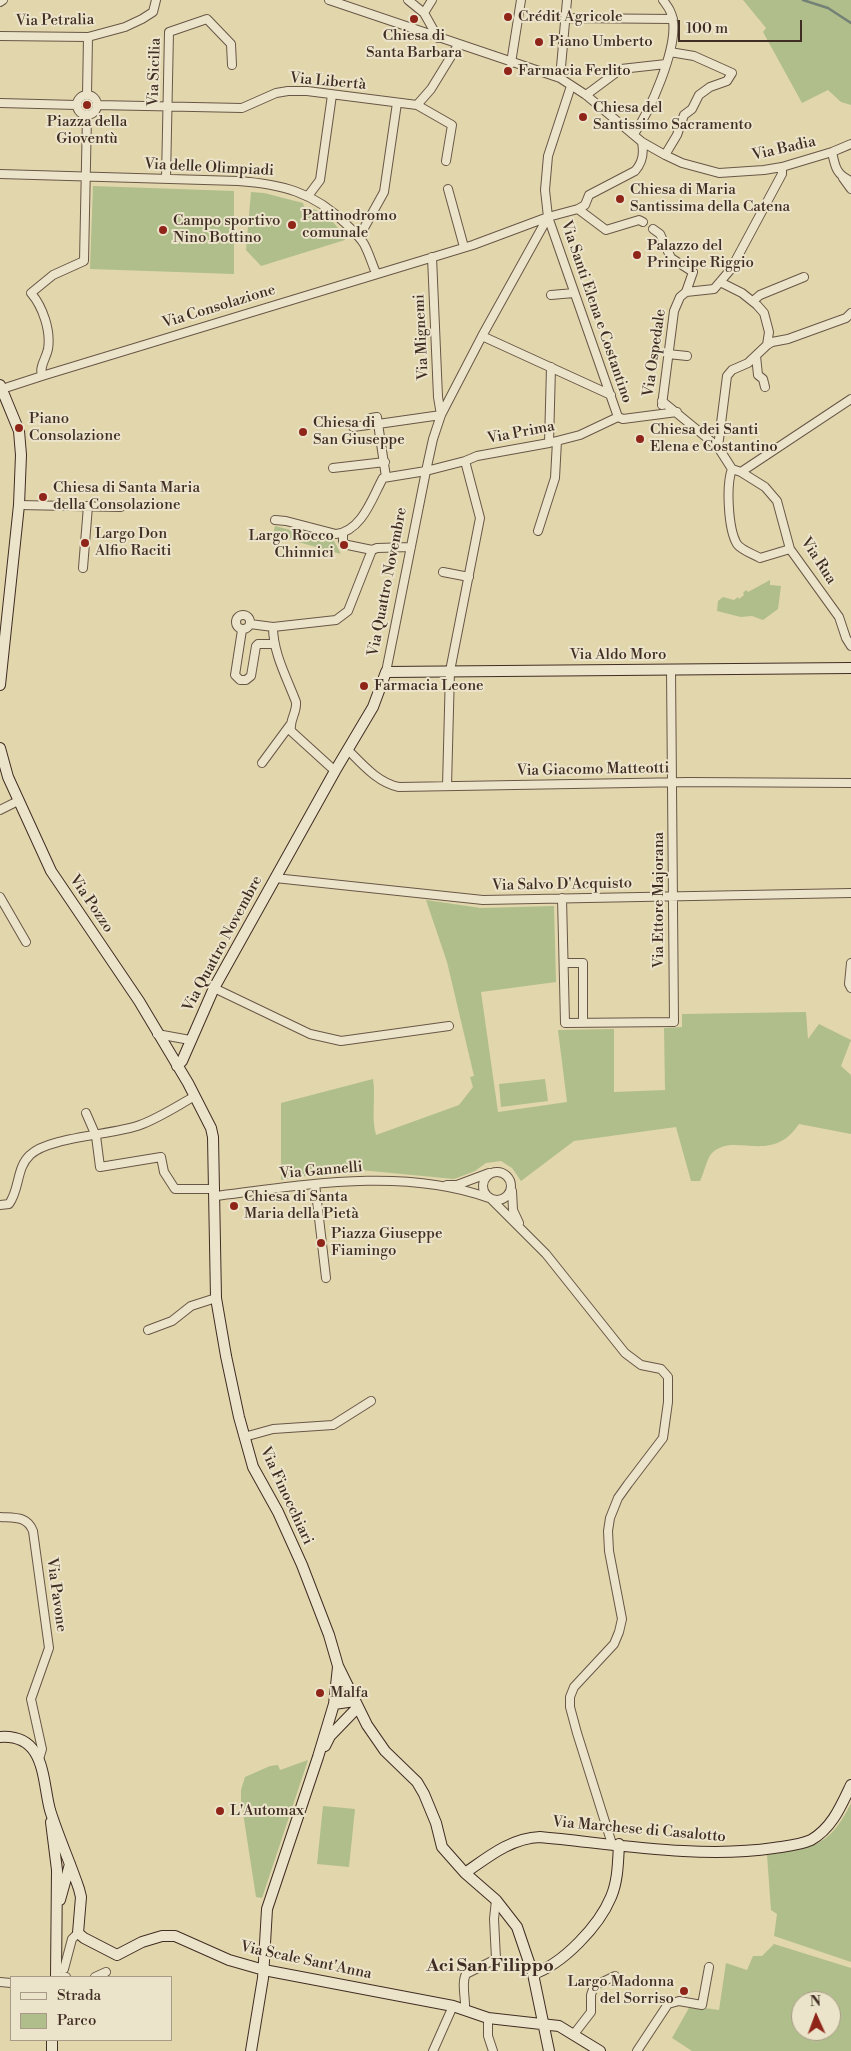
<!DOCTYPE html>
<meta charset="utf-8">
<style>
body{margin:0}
#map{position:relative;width:851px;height:2051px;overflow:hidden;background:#e2d6ad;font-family:"Libre Bodoni",serif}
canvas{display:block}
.legend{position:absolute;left:10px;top:1976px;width:162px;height:65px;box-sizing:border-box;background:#ece4ca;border:1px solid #a79b87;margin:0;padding:6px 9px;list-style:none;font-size:15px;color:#402d23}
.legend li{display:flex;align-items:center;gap:10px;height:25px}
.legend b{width:25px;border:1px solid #a79b87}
.north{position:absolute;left:791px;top:1991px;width:50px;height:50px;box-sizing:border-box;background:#ece4ca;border:1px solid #a79b87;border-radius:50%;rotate:358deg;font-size:14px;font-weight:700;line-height:20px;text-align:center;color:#402d23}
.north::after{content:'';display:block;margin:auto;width:18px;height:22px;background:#8f2418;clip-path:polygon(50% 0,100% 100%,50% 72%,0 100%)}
.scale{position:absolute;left:678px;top:20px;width:124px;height:22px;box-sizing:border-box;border:2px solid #402d23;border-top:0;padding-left:6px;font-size:15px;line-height:18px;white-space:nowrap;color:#402d23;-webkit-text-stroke:4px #ece4ca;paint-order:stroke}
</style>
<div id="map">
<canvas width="851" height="2051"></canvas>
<ul class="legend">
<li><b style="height:6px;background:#ece4ca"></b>Strada</li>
<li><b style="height:14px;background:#b0be8b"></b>Parco</li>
</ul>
<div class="north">N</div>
<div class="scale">100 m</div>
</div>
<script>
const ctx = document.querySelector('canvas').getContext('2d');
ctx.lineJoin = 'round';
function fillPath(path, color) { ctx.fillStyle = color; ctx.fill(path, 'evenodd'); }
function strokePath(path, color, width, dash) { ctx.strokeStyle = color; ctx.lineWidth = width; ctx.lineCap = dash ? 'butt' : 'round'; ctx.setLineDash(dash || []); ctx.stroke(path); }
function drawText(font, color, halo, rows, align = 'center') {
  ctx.font = font + ' "Libre Bodoni",serif'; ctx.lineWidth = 4; ctx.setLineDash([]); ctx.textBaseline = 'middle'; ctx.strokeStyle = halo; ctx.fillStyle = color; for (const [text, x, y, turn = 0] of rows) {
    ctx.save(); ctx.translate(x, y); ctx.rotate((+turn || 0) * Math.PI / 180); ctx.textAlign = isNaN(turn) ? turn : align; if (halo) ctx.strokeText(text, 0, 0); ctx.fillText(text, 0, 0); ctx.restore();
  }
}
fillPath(new Path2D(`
 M743 0H851V105L841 102 828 90 802 103 763 32 766 28Z
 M93 186 234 191V274L90 269Z
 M251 192 264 193 303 203 305 212 314 209C329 216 338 225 345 240L261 266 246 250Z
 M275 526 334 541 341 554 273 535Z
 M770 580V585L781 586 778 609 763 620 752 616 741 617 717 611 718 601 723 597 734 600 738 597 739 599 744 595 743 593 746 590 748 592Z
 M426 900 481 908 554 906 556 982 481 992 498 1112 567 1102 558 1030 614 1029V1092L665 1090 664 1028 682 1027V1014L806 1012 808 1039 819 1024 851 1040 841 1066 851 1075V1134L799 1124C771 1166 735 1131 712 1153 707 1158 704 1173 700 1181H691L676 1127 574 1141 521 1181 512 1168 501 1161 486 1163 475 1171 454 1179 360 1170 325 1173 281 1180V1103L373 1079C376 1097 371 1117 376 1135L459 1105 473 1087 470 1077 474 1076 447 962Z
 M545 1079 548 1101 501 1107 499 1084Z
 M308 1760 262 1898 256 1897 241 1800V1790L245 1777 270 1766 278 1765 280 1770Z
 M851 1803V1962L774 1936 777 1914 771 1910 767 1855C813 1847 829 1848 851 1803Z
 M323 1806 355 1809 349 1867 317 1864Z
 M774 1944 851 1968V2051H692L672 2038 690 2006 719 2010 726 1963 747 1970 753 1956H762ZM801 2001H831V2031H801Z`), '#b0be8b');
strokePath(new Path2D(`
 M803 0 828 8 851 23`), '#738176', 2.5);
const street = new Path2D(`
 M329 0 560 78 586 95 642 142 665 155 682 163 719 173 764 170 782 167 832 152 851 144
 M408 0 424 13 438 38
 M0 2 3 0
 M424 13 432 0
 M565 18 673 19
 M0 36 88 37 125 27 142 19 153 12 156 0
 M511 63 521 0
 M560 78 567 0
 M571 86 548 156 545 190 548 217 618 417 623 419 677 412
 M87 95 88 37
 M586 95 621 69 666 64
 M77 105a10 10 0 1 1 20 0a10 10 0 1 1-20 0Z
 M0 103 77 105
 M97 105 242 108 276 93 288 91H307L417 105 452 125 446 161
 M417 105 431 89 458 45
 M87 115 84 261 53 275 31 293C43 307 51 331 48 349 46 359 39 366 42 376L473 245 548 217 578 209 585 205 589 195 635 171C643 162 644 153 642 142
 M634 134C650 111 677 50 673 21 672 12 668 7 663 0
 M832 152C835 166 836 175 851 181
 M665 155 677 135 684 115 692 109 699 95 710 87 727 81 732 73 694 56 670 52
 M0 174 238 181C281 184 314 192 346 224 352 230 360 237 364 244 369 253 372 264 376 273
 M843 178 851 189
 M166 179 169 32 207 19 231 44 232 65
 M448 189 464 247
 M308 196 320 180 332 95
 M578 209 606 230 639 220 643 222
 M653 229 660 234 671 258 693 272 686 292 680 297 674 311 662 405
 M359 237 384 192 397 103
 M686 292 714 289 731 269 782 174V167
 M551 295 574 293
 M753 301 760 295 804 277
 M482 336 611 395
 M767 345 772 342 788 339 846 318 851 313
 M668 354 687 356
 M756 356 758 375 763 379 765 387
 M2 389 42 376
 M662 401 718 447 732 469 741 472 851 399
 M378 424 441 415 438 397 432 257
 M353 427 368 425 371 418 377 417 386 477
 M549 443 551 367
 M718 447 727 376 732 370 748 363 767 345 769 332 764 313 757 305 742 293 720 282
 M333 468 385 462
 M732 469C726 485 728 529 737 544 741 550 753 554 760 558L790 549
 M741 472 765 487 777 501 790 549 839 617 846 638 851 646
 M19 505 121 507
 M275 520 286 521 336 534C362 531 372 498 383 478L426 471 465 461 477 456 549 443 580 435 618 417
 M538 531 555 478 557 441
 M343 533V544L372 550
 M83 568 88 506
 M443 572 469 577
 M236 622a7 7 0 1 1 14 0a7 7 0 1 1-14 0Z
 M250 624 273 627
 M242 630 235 675 240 680H246L251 676 256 646 258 644H275
 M386 672 426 471 433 439 441 415 482 336 548 217
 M348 750C362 764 378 783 399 787L688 782 851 783
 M262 763 290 725
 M335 771 291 731C289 720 297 713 296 702 287 678 273 653 273 627L336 620 348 611 372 550 377 548 411 547
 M447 786 450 671 480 518 465 461
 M0 810 18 801
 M275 878 483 900 851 893
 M0 897 26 942
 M562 898 565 1023 674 1022 671 669
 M564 963H583V1023
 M851 963 849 984 851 988
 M214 988 310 1034 341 1041 449 1026
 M157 1034 190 1040
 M86 1113 96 1136 100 1167 161 1157 164 1172 175 1189H215
 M483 1186a14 14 0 1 1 28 0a14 14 0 1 1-28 0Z
 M315 1184 326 1278
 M447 1185H457L489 1173
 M512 1191 513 1210 519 1223
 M215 1196C303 1185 403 1167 489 1198
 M492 1200 546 1254 625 1353 641 1365 661 1369 668 1377V1402L663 1438 628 1484 618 1498 610 1518 608 1531 609 1551 622 1619 619 1632 614 1644 574 1687 570 1697V1707L577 1733 612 1844
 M0 1205 9 1204C20 1189 16 1168 30 1155 48 1137 113 1135 140 1125 159 1118 177 1106 195 1096
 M148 1330 172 1321 191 1306 216 1298
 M244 1437 273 1429 333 1425 371 1401
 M0 1517C15 1518 27 1516 33 1531L49 1648 31 1699 42 1749 39 1759
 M64 1969 72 1939 78 1933
 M56 1976 66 1977
 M95 1977 106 1972
 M0 1982 11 1983
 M465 2010C466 1999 461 1983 466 1974L496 1959 494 1919 496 1900
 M488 2018V2036L493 2051
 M574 2034 591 2012V1995L594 1986 615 1976
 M433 2051 453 2006
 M637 2051 668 2004 679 2001 702 2005 709 1967`);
const secondary = new Path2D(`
 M0 385 19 431 21 455 19 505 0 685
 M0 748 8 777 51 871 139 1001 188 1083 211 1128 213 1137 216 1298 226 1356 239 1417 253 1467 278 1512 302 1565 329 1635 338 1666 367 1725 385 1751 417 1782 424 1794 436 1823 442 1847 465 1873 496 1900 517 1927 533 1974 549 2051
 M177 1066 182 1061 214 988 335 771 373 707 386 672 851 668
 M334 1704 355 1701
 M0 1737C46 1734 42 1780 50 1810 58 1836 70 1862 79 1889L81 1897 78 1933 84 1938 117 1955 142 1942 162 1936H175L229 1960 264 1970 453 2006 488 2018 559 2026 600 2051
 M325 1746 330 1736 358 1707
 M51 1822 57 1870 56 1977
 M465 1873C488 1857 511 1838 540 1837 615 1844 700 1859 774 1848 787 1846 800 1845 811 1840 832 1828 841 1806 851 1785
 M60 1900 70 1864
 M533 1974C563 1964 599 1926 611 1897 618 1881 618 1862 619 1844
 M52 2051V2040
 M251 2051 263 1978 267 1909 318 1757 334 1704 338 1667`);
strokePath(street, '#685746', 10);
strokePath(secondary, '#402d23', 12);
strokePath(street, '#ece4ca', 8);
strokePath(secondary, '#ece4ca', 10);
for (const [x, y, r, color] of [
 [508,17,5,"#8f2418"],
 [414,19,5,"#8f2418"],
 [539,42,5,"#8f2418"],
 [508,71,5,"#8f2418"],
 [87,105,5,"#8f2418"],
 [583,117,5,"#8f2418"],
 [620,199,5,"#8f2418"],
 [292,225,5,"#8f2418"],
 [163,230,5,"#8f2418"],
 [637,255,5,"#8f2418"],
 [19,428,5,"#8f2418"],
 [303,432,5,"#8f2418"],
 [640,439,5,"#8f2418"],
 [43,497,5,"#8f2418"],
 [85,543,5,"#8f2418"],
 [344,545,5,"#8f2418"],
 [364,686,5,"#8f2418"],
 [234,1206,5,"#8f2418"],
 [321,1243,5,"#8f2418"],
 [320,1693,5,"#8f2418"],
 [220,1811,5,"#8f2418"],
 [684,1991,5,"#8f2418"]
]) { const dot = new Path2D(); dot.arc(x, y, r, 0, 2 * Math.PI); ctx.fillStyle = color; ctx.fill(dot); strokePath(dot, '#ece4ca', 2); }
drawText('15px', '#402d23', '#ece4ca', [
 ["Crédit Agricole",518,17],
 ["Chiesa di",414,36,"center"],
 ["Santa Barbara",414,53,"center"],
 ["Piano Umberto",549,42],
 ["Farmacia Ferlito",518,71],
 ["Chiesa del",593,108],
 ["Santissimo Sacramento",593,125],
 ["Piazza della",87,122,"center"],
 ["Gioventù",87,139,"center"],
 ["Chiesa di Maria",630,190],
 ["Santissima della Catena",630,207],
 ["Pattinodromo",302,216],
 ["comunale",302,233],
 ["Campo sportivo",173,221],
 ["Nino Bottino",173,238],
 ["Palazzo del",647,246],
 ["Principe Riggio",647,263],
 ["Piano",29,419],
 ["Consolazione",29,436],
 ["Chiesa di",313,423],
 ["San Giuseppe",313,440],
 ["Chiesa dei Santi",650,430],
 ["Elena e Costantino",650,447],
 ["Chiesa di Santa Maria",53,488],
 ["della Consolazione",53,505],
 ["Largo Don",95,534],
 ["Alfio Raciti",95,551],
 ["Largo Rocco",334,536,"right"],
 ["Chinnici",334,553,"right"],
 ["Farmacia Leone",374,686],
 ["Chiesa di Santa",244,1197],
 ["Maria della Pietà",244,1214],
 ["Piazza Giuseppe",331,1234],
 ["Fiamingo",331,1251],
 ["Malfa",330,1693],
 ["L'Automax",230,1811],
 ["Largo Madonna",674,1982,"right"],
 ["del Sorriso",674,1999,"right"]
], 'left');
drawText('15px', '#402d23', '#ece4ca', [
 ["Via Petralia",55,21,-1],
 ["Via Sicilia",155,72,-88],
 ["Via Libertà",328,82,5],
 ["Via Badia",784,149,-13],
 ["Via delle Olimpiadi",209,168,3],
 ["Via Consolazione",219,307,-17],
 ["Via Santi Elena e Costantino",596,312,71],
 ["Via Mignemi",422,337,-93],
 ["Via Ospedale",655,353,-82],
 ["Via Prima",521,433,-11],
 ["Via Rua",818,561,57],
 ["Via Quattro Novembre",388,582,-79],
 ["Via Aldo Moro",618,655],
 ["Via Giacomo Matteotti",593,770,-1],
 ["Via Salvo D'Acquisto",562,885,-1],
 ["Via Ettore Majorana",659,900,-90],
 ["Via Pozzo",91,904,56],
 ["Via Quattro Novembre",223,944,-62],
 ["Via Gannelli",321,1171,-5],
 ["Via Finocchiari",286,1496,65],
 ["Via Pavone",56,1595,82],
 ["Via Marchese di Casalotto",639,1830,5],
 ["Via Scale Sant'Anna",306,1961,12]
]);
drawText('bold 18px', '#402d23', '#ece4ca', [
 ["Aci San Filippo",490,1967]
]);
</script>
